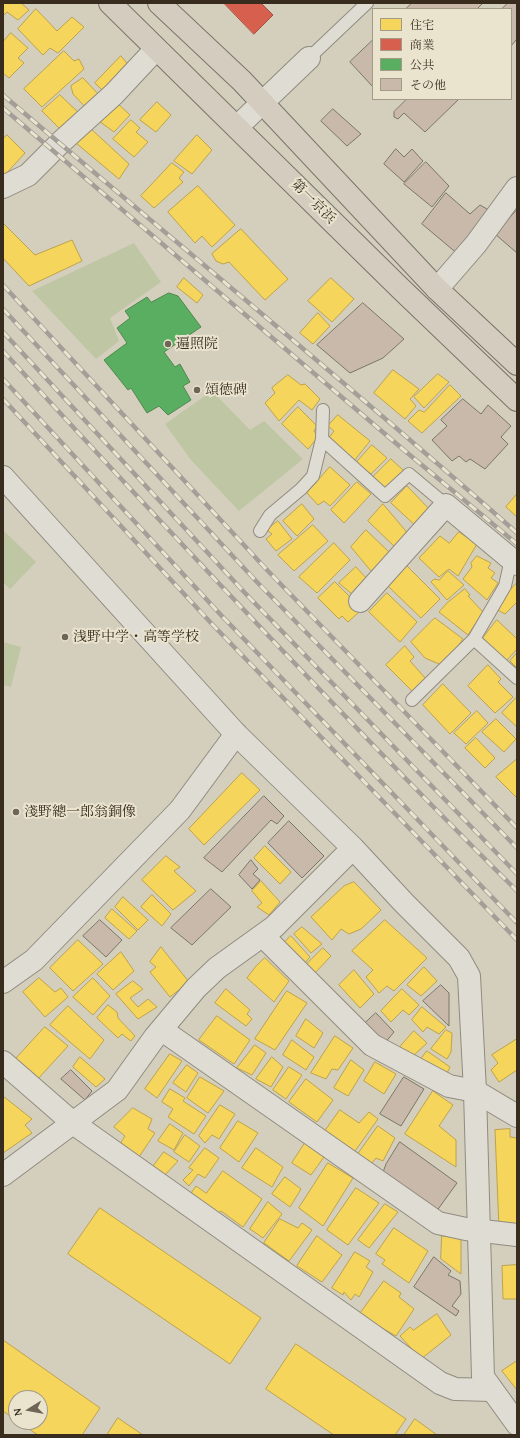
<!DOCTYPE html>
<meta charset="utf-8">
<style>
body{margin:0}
#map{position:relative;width:520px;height:1438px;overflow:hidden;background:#d4cfbd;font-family:"Gentium Book Plus","Noto Serif JP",serif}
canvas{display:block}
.frame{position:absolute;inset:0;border:4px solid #382c1f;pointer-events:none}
.legend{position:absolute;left:372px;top:8px;width:140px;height:92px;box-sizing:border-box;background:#eae4ce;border:1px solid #a39a88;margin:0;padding:5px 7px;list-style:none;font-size:12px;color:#382c1f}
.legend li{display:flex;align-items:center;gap:8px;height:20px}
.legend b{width:20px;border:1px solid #a39a88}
.north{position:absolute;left:8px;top:1390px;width:40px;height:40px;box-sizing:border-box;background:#eae4ce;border:1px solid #a39a88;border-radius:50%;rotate:259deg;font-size:11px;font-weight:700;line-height:16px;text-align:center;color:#382c1f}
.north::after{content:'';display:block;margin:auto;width:14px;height:18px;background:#6f6556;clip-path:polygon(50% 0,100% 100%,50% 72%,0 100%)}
</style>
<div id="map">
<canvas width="520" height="1438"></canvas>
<div class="frame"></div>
<ul class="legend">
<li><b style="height:11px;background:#f6d55c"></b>住宅</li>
<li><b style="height:11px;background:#d6604d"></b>商業</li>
<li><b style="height:11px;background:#5aae61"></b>公共</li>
<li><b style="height:11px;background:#c8b9ab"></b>その他</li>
</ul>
<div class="north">N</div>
</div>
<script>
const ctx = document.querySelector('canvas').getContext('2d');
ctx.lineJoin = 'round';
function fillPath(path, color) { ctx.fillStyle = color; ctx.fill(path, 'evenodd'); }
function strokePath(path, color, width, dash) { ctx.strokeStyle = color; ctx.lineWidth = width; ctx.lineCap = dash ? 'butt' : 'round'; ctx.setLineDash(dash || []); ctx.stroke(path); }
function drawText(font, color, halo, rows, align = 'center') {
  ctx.font = font + ' "Gentium Book Plus","Noto Serif JP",serif'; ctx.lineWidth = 4; ctx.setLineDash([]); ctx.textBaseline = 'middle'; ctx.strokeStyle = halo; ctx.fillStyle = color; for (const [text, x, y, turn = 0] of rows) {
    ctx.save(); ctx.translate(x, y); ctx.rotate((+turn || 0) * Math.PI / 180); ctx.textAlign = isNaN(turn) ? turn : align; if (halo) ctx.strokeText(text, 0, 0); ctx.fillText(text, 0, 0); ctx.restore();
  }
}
fillPath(new Path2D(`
 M134 243 161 282 110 318 119 341 96 359 32 291Z
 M212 391 250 430 264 421 303 459 239 511 191 460 165 424Z
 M3 530 36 562 10 589 3 582Z
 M3 642 21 647 11 687 3 685Z`), '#bfc6a4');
const homes = new Path2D(`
 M3 3H21L29 10 18 20 7 12 3 16Z
 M36 9 57 31 72 17 84 27 58 53 50 48 43 55 18 29Z
 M11 33 28 48 18 58 24 63 9 78 3 73V42Z
 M64 51 74 61 79 59 84 69 42 107 24 89Z
 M121 56 131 68 107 95 95 83Z
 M83 78 102 98 88 110 73 94 71 86Z
 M60 95 82 116 64 133 42 111Z
 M157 102 171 115 156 132 140 120Z
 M117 103 130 115 114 132 99 121Z
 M131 120 140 128 136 132 148 142 134 157 113 139Z
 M90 128 129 164 119 179 76 143Z
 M7 135 25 153 3 177V139Z
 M197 135 212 150 192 174 174 161Z
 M172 163 184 172 179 178 183 182 154 208 141 196Z
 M198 186 235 225 212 247 202 236 195 243 168 212Z
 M3 223 35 255 72 240 82 261 29 286 3 258Z
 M241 229 288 279 265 300 229 262 223 264 216 261 212 254Z
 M184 278 203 295 197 303 177 287Z
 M331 278 354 299 332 322 308 301Z
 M318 313 330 326 313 344 300 333Z
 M393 370 419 389 410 399 416 406 405 419 374 393Z
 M438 374 449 382 424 408 414 397Z
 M288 375 301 385 305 384 320 399 312 410 299 400 279 421 265 403 275 393 272 388Z
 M450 385 461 396 422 433 408 421 419 410 424 412Z
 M298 407 317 426 314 431 318 437 308 449 282 424Z
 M338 415 370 441 354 461 328 439 334 431 328 426Z
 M372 445 387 458 371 474 356 463Z
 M391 459 404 471 388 490 373 477Z
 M330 467 350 485 330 506 324 501 318 505 307 493Z
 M357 482 371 494 344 523 331 510Z
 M407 486 432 512 418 528 391 503Z
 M517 494V517L506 507Z
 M302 504 314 519 297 536 283 521Z
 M383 504 410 536 397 549 368 521Z
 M278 521 292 539 276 551 266 539 272 534 267 530Z
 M313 525 328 541 294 571 278 555Z
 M366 530 390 553 371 571 351 547Z
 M459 532 477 544 458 576 449 569 439 577 419 558 440 536 449 543Z
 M334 543 350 560 317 593 299 577Z
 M477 556 491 563 488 568 495 573 491 578 498 583 487 600 463 579 472 567 471 563Z
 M407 566 440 599 421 618 388 586Z
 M356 567 368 580 353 595 339 583Z
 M448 571 464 585 447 600 431 582 434 579 439 580Z
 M335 582 357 604 353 608 359 612 348 622 342 616 339 619 318 598Z
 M517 583V602L505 614 496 609 502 598Z
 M465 589 470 595 468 596 483 612 468 635 439 612 447 603Z
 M387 593 417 622 400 642 369 612Z
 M435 618 463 639 444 666 425 658 411 642Z
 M497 620 517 639V649L506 661 483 638Z
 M405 646 414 657 410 661 426 679 413 692 386 665Z
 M517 653V668L510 661Z
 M488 665 501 679 498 682 513 697 495 713 468 686Z
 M443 684 471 713 450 734 423 705Z
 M517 697V727L502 713Z
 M477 711 488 723 466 744 454 733Z
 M496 719 516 739 504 752 482 732Z
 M476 738 495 758 485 768 465 748Z
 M517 759V798L496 777Z
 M242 773 260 790 204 845 189 829Z
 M265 846 291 872 280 884 254 858Z
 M166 856 180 867 174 871 196 891 173 910 142 880Z
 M261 881 280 902 269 915 257 907 262 903 252 891Z
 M354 882 381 910 361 929 349 934 341 929 332 940 311 917 344 886Z
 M152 895 171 914 162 926 141 907Z
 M123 897 148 920 138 930 115 907Z
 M112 909 137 931 129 939 105 918Z
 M385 920 427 958 394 991 387 986 379 993 366 977 373 970 352 951Z
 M302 927 322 944 311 953 294 934Z
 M291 936 310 957 303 965 283 944Z
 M78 940 103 964 73 991 50 968Z
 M161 947 189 982 170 997 150 972 156 967 150 962Z
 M323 948 331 956 313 975 303 968Z
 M121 952 134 971 113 990 97 974Z
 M265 958 289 981 274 1002 247 978 256 966Z
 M424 967 437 981 421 996 407 985Z
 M354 970 374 994 360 1008 339 985Z
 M39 978 55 992 61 988 68 997 45 1017 23 992Z
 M93 978 110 996 93 1015 73 997Z
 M133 981 143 989 130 998 138 1007 148 999 157 1007 138 1019 116 994Z
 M226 989 250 1010 247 1014 252 1019 246 1026 215 1003Z
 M402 989 419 1005 409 1015 403 1010 391 1022 381 1011Z
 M287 991 307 1003 275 1050 255 1039Z
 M108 1005 117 1012 118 1018 135 1036 131 1041 122 1034 118 1038 97 1018Z
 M68 1006 104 1040 90 1059 50 1025Z
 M422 1007 446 1027 439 1034 427 1027 423 1032 412 1020Z
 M217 1016 250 1040 234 1064 199 1040Z
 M306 1019 323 1033 314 1048 296 1036Z
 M45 1027 68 1046 36 1081 12 1063Z
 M446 1030 452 1033 451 1052 447 1059 431 1049Z
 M414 1031 427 1043 412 1057 400 1047Z
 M335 1036 353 1048 338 1070 332 1069 326 1079 311 1073Z
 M517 1039V1070L499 1082 491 1070 498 1063 492 1055Z
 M292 1040 314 1057 306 1070 283 1055Z
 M255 1045 266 1053 252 1075 237 1068Z
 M427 1051 450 1067 445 1077 419 1062Z
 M170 1054 182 1061 157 1098 145 1089Z
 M80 1057 105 1079 96 1087 73 1067Z
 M272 1057 283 1067 271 1087 256 1079Z
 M351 1060 364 1070 348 1096 334 1088Z
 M375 1062 396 1074 384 1094 364 1081Z
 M187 1065 198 1073 186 1092 173 1083Z
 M289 1067 302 1075 286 1099 273 1090Z
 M200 1077 224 1091 208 1113 187 1098Z
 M306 1079 333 1100 317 1122 289 1102Z
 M170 1089 185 1098 183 1101 206 1116 194 1134 168 1117 173 1109 162 1102Z
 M433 1091 453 1105 439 1126 456 1140V1167L405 1134Z
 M3 1096 32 1119 25 1125 32 1133 3 1153Z
 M220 1105 235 1114 219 1139 212 1135 205 1143 199 1136Z
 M133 1108 152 1119 148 1129 155 1133 139 1157 120 1144 125 1136 114 1127Z
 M340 1110 359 1123 369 1112 378 1119 355 1151 323 1134Z
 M238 1121 258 1133 239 1162 220 1148Z
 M170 1124 183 1133 174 1150 158 1141Z
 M378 1126 395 1138 383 1161 376 1158 371 1164 358 1154Z
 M510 1129V1137L517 1138V1227L499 1228 495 1130Z
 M185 1135 200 1146 189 1162 174 1152Z
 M305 1143 324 1157 311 1175 292 1163Z
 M205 1148 219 1158 205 1178 198 1174 189 1186 183 1180 193 1170 189 1168Z
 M256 1148 283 1167 272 1187 242 1168Z
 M164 1152 178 1161 163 1177 152 1168Z
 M328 1163 353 1178 323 1226 299 1208Z
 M223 1171 262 1199 243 1227 221 1211 215 1216 189 1196 196 1186 206 1193Z
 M285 1177 301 1189 290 1207 272 1194Z
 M356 1188 379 1203 348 1245 327 1230Z
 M268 1202 282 1214 263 1238 250 1229Z
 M385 1204 398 1212 369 1248 358 1240Z
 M100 1208 261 1318 230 1364 68 1254Z
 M280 1219 298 1228 302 1223 312 1230 289 1261 264 1243Z
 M394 1228 428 1251 409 1283 382 1264 385 1260 376 1254Z
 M317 1236 342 1255 322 1282 297 1266Z
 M442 1236 461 1237V1274L441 1259Z
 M355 1252 370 1261 366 1267 373 1272 359 1297 355 1294 351 1300 344 1292 343 1295 332 1288Z
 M517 1265V1299H503L502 1266Z
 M384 1281 401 1293 399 1297 414 1309 396 1336 359 1315Z
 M437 1314 451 1335 421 1359 400 1336 410 1327 413 1330Z
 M3 1340 100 1408 82 1435H38L19 1422H40V1398H16V1420L3 1411Z
 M296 1344 406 1419 395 1435H334L266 1389Z
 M517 1361V1390L502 1371Z
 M118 1418 143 1435H107Z
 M415 1419 437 1435H404Z`);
fillPath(homes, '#f6d55c');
strokePath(homes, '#bda24a', 1);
const shops = new Path2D(`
 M224 3H261L273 15 254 34Z`);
fillPath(shops, '#d6604d');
strokePath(shops, '#a7503f', 1);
const public = new Path2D(`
 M169 293 178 296 201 327 164 352 175 367 180 364 190 382 183 386 191 400 168 415 159 406 147 413 131 388 128 390 104 360 127 343 117 328 130 318 125 311 147 297 151 302Z`);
fillPath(public, '#5aae61');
strokePath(public, '#50874d', 1);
const building = new Path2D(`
 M412 3H483L477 9H406Z
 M508 3H517V39L511 46V9H502Z
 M373 40V87L350 62Z
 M407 99H459L425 132 404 113 398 119 394 117V112Z
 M333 109 361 134 347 146 321 121Z
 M396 149 404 157 412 149 423 161 404 182 384 164Z
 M426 162 449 186 432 207 404 184Z
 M446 193 470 214 480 205 494 213 459 255 422 224Z
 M517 210V253L495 234Z
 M363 303 404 339 383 358 350 373 317 345Z
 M463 399 481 414 488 405 511 426 501 437 508 444 485 469 470 459 466 462 459 456 452 461 432 440 447 426 441 420Z
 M264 796 284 816 277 824 271 820 222 872 204 858Z
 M289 821 324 856 302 878 268 843Z
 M251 860 258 869 253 874 260 880 252 889 239 875Z
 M211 889 231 907 192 945 171 928Z
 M100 920 122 940 106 957 83 936Z
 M441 985 449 993V1026L423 1001Z
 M376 1013 394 1032 384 1044 362 1026Z
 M71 1070 92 1091 85 1100 61 1079Z
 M404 1077 424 1089 401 1126 380 1114Z
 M400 1142 457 1183 436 1212 382 1175 386 1164Z
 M434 1257 451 1271 448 1275 460 1281 461 1294 452 1306 459 1311 456 1316 414 1287Z`);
fillPath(building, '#c8b9ab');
strokePath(building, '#7a756a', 1);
const service = new Path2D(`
 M309 58 367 3
 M322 439 385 496 409 474 446 505
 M260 531 270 515 301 489 313 476 322 439 323 410
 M474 639 517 678
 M412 700 474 639 505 586 511 559`);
const minor = new Path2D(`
 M237 127 309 58
 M3 187 28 175 60 143 114 94 156 49
 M437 289 476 244 517 188
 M360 601 446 505 517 564
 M263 936 372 1045 449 1086 475 1091 517 1116
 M3 982 34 960 180 810 236 734
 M162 1030 438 1223 466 1229 517 1235
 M3 1062 73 1123 440 1383 455 1389 492 1390`);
const tertiary = new Path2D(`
 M3 477 236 734 353 848 404 903 459 958 469 976 475 1091 483 1377 517 1424
 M3 1175 117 1090 155 1037 196 988 217 968 274 927 353 848`);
const trunk = new Path2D(`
 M110 3 401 289 517 400
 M159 3 242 81 437 289 517 364`);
strokePath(service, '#908b80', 14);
strokePath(minor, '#908b80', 24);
strokePath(tertiary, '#908b80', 24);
strokePath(trunk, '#7a756a', 24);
strokePath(service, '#dfddd3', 12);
strokePath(minor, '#dfddd3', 22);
strokePath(tertiary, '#dfddd3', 22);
strokePath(trunk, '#d3ccbf', 22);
const rail = new Path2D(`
 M3 95C174 241 348 384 517 533
 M3 108 405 451 517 544
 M3 285 268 571 517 828
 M3 309 256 581 517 848
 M3 332 245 593 517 874
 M3 351C171 534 341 716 517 891
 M3 379 220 614 517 923
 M3 399 211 623 517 940`);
strokePath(rail, '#a39f98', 4.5);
strokePath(rail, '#eae4ce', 3, [9]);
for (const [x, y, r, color] of [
 [168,344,4,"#6f6556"],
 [197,390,4,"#6f6556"],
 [65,637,4,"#6f6556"],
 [16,812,4,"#6f6556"]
]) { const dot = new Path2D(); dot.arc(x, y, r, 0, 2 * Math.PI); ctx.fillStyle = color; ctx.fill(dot); strokePath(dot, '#eae4ce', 1.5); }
drawText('14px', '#382c1f', '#eae4ce', [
 ["第一京浜",313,202,45]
]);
drawText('14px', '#382c1f', '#eae4ce', [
 ["遍照院",176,344],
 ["頌徳碑",205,390],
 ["浅野中学・高等学校",73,637],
 ["淺野總一郎翁銅像",24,812]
], 'left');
</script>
